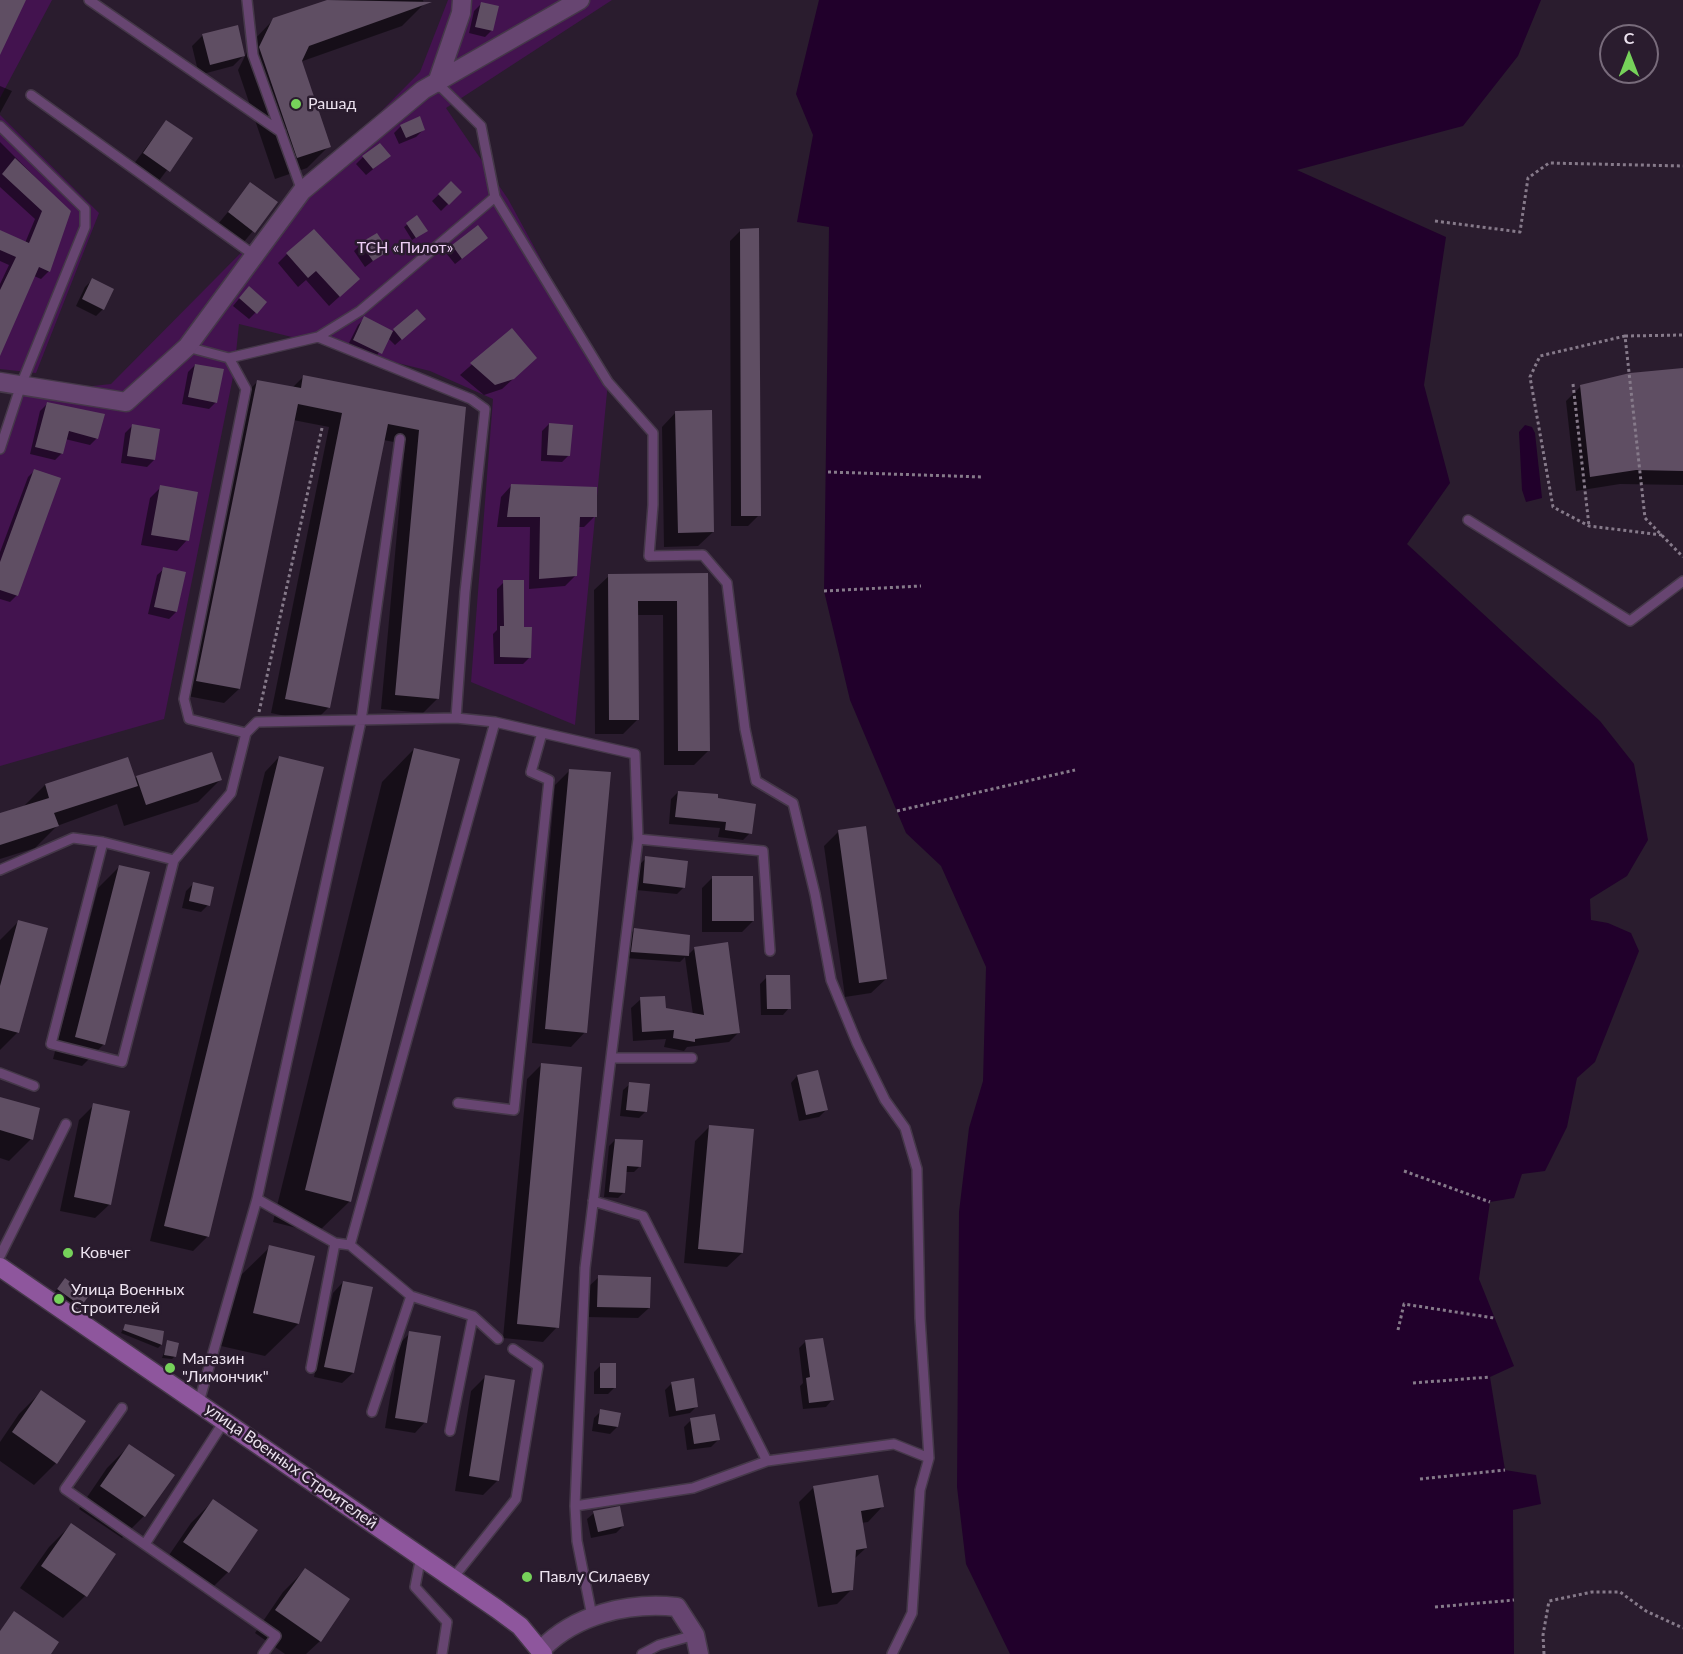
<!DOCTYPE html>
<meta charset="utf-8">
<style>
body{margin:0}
#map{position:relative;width:1683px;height:1654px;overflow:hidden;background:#2a1c2e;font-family:Lato,sans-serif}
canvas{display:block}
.north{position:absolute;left:1599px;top:24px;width:60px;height:60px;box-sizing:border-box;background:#2a1c2e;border:2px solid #786b7b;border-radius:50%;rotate:0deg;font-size:16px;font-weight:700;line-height:24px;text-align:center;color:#ece2ef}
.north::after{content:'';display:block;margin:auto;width:21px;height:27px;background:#76d25a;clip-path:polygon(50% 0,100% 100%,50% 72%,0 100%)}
</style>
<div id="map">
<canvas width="1683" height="1654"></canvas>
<div class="north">С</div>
</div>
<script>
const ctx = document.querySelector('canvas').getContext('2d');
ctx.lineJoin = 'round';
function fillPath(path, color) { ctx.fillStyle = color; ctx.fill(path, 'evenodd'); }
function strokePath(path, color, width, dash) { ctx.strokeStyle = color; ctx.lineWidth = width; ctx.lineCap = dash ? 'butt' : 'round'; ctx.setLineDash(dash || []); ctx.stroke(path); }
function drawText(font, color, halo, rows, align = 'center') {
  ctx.font = font + ' Lato,sans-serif'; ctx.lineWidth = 5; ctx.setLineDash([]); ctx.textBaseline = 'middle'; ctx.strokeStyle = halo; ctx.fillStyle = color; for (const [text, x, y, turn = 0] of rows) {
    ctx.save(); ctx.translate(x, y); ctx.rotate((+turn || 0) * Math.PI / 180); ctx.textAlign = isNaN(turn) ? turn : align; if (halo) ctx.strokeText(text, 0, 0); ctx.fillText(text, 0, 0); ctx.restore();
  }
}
fillPath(new Path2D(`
 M0 0H52L0 98Z
 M448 0H612L446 108 508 199 608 382 575 725 471 682 493 399 430 371 239 324 234 372 164 719 0 766V446L12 395 111 384 420 72Z
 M0 115 99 213 36 373 0 369Z`), '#43134f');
fillPath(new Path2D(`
 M819 0H1541L1518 56 1463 126 1297 170 1446 237 1424 385 1450 483 1407 544 1600 721 1634 764 1648 840 1627 876 1590 899 1591 920 1608 923 1631 933 1639 951 1595 1062 1577 1078 1567 1127 1545 1171 1522 1174 1514 1198 1490 1202 1479 1279 1514 1366 1490 1377 1505 1470 1536 1475 1541 1504 1513 1510 1514 1654H1010L966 1564 957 1487 959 1212 969 1128 983 1081 986 967 941 866 906 833 850 700 824 591 829 227 797 222 813 135 796 94Z
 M1525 425 1532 427 1535 433 1542 498 1526 502 1522 490 1519 432Z`), '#21002b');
fillPath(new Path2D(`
 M331 0H423L424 4 402 26 300 62 329 146 307 168 275 179 238 70 252 42 274 19Z
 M481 4 492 30 485 37 469 33 474 11Z
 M203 35 243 56 233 66 199 75 192 46Z
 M0 86 12 91 0 113Z
 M166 121 191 138 158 182 133 165Z
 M401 126 423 130 416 137 399 144 394 133Z
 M0 142 69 211 49 271 41 279 34 276 0 344V284L9 265 0 261V234L25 243 35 219 0 187Z
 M389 156 366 175 356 164 363 157Z
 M451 183 460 192 441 211 432 201Z
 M251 184 276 203 243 243 218 224Z
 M417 217 423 233 412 240 404 227Z
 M477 227 479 245 455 264 446 253Z
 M741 230 759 515 748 526H731L730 241Z
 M361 244 387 250 365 267 354 251Z
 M287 254 349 288 329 306 306 280 298 287 278 263Z
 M92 280 103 309 96 316 76 306 85 287Z
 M242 295 256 312 249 319 233 306Z
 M417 311V325L395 345 388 338 374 360 347 347 358 325 365 318 392 332Z
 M511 330 524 369 502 389 484 395 460 375Z
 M195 365 216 402 209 409 182 404 188 372Z
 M1683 369V485L1620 484 1576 491 1566 401 1581 386Z
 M304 376 464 409 438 698 423 713 381 709 405 444 383 440 329 707 314 722 271 713 329 427 293 420 239 689 224 703 182 695 243 396 258 381 292 388Z
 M47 404 97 438 90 445 65 439 62 453 55 460 30 454 40 411Z
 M676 412 713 532 698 546 664 547 662 427Z
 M549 424 569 455 562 462 541 461 542 431Z
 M132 426 154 460 147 467 121 463 125 433Z
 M35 470 17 595 10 602 0 599V552L28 477Z
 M511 486 595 516 584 527H578L576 575 565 586 529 589 530 527H497L501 497Z
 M161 487 187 540 177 551 141 545 150 498Z
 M164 569 176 612 169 619 148 614 157 575Z
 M707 575 708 751 694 765H664L663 615H637L638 719 623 734H595L594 590 609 576Z
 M504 582 523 628 530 657 523 664H494L493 634 497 630V589Z
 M414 749 350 1201 317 1233 273 1222 382 782Z
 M279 757 208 1236 193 1251 150 1241 265 772Z
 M570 770 585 1032 571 1047 532 1043 555 785Z
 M137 777 220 780 198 802 124 826 117 804 57 826 35 848 0 859V815L23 807 45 785 134 780Z
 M678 792 716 800 750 833 743 840 718 837 720 828 669 824 671 799Z
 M838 832 886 979 871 993 845 997 824 846Z
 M646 858 684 887 677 894 636 890 639 865Z
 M120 866 104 1044 82 1066 53 1059 98 888Z
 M713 877 753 921 742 932H702V888Z
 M193 884 208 905 201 912 182 908 186 891Z
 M18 922V1032L0 1050V940Z
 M634 930 689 936 687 956 695 948 739 1032 729 1042 687 1047 684 1051 664 1047 666 1039 633 1041 631 1008 641 999 664 1009 693 1015 685 957 680 962 625 958 627 937Z
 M767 977 789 1008 783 1015H761L760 984Z
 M541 1065 557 1327 543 1342 503 1338 527 1079Z
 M797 1076 826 1110 819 1117 799 1121 791 1083Z
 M630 1084 646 1111 639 1118 620 1116 623 1090Z
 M0 1099 31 1139 9 1161 0 1158Z
 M94 1105 110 1204 95 1218 60 1211 79 1120Z
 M709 1127 742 1253 727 1267 684 1263 695 1141Z
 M615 1140 640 1166 634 1172H625L624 1192 618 1198 604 1197 609 1146Z
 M270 1247 298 1324 265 1356 221 1346 237 1279Z
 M599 1277 649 1308 638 1318 587 1317 588 1287Z
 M65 1280 87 1296 73 1312 51 1296Z
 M343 1282 353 1373 342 1383 314 1377 333 1293Z
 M125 1326 163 1333 161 1345 158 1348 121 1333Z
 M410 1333 425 1422 415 1433 385 1428 399 1344Z
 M806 1341 832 1400 826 1407 803 1409 800 1386 803 1383 799 1348Z
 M168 1342 175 1356 172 1359 162 1358Z
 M601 1365 615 1387 608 1394H594V1372Z
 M485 1377 498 1480 483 1495 455 1491 471 1391Z
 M672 1383 697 1406 690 1413 669 1417 665 1390Z
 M41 1392 56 1463 34 1485 0 1461V1442L19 1414Z
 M601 1411 617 1427 610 1434 592 1431 594 1418Z
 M691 1420 718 1440 711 1447 687 1450 684 1427Z
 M129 1446 172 1475 144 1516 122 1538 79 1509 107 1468Z
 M814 1487 882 1507 868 1522 861 1523 866 1548 854 1559 852 1589 837 1604 818 1607 799 1502Z
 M213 1501 228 1572 206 1594 163 1564 191 1523Z
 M594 1513 623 1526 616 1533 591 1538 587 1519Z
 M71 1525 85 1596 63 1618 20 1588 49 1547Z
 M305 1570 320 1641 306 1654H285L255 1633 283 1592Z`), '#0007');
fillPath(new Path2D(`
 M0 0H26L0 55Z
 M327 0 432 2 309 46 302 61 331 147 297 158 259 47 273 18Z
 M481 2 499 6 493 31 475 27Z
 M238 25 245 56 210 65 202 34Z
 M420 116 425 130 406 138 400 125Z
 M166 120 193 138 170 172 143 153Z
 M380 143 391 156 373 169 362 156Z
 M15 158 71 211 50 272 39 267 0 356V290L16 257 0 250V230L29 243 42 211 2 174Z
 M451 181 462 192 449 205 438 194Z
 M250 182 278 202 255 233 228 212Z
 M417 215 428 231 416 238 406 223Z
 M478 225 488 238 462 259 452 245Z
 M759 228 761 516H741L740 229Z
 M314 229 360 279 340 297 316 271 308 278 286 253Z
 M377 233 389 251 373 261 360 243Z
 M92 278 114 289 104 310 82 299Z
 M249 286 267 302 257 314 239 298Z
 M417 309 426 319 402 340 393 329Z
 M364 316 393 331 382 354 353 340Z
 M512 328 537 358 514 379 495 385 470 363Z
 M195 364 224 369 217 403 188 397Z
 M1683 368V471L1636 470 1590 477 1580 385 1630 373Z
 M303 375 466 407 439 699 395 695 419 430 388 424 330 708 285 699 342 413 298 404 240 689 196 681 257 380 301 388Z
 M47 402 105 414 98 439 69 431 63 454 35 447Z
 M712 410 714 532 678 533 675 411Z
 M549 423 573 425 570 456 547 455Z
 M132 424 160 429 155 460 127 456Z
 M34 469 61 478 18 596 0 590V562Z
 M511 484 597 487V517H580L577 576 539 579 540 517H507Z
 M160 485 198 492 189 541 151 535Z
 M163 567 186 572 177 612 154 607Z
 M708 573 710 751H678L677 601H638L639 720H609L608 574Z
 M503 580H524V627H532L531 658 500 657V626H504Z
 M414 748 460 759 351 1202 305 1190Z
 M212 752 222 780 146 805 136 776Z
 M279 756 324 767 209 1237 164 1226Z
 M128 757 138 786 54 813 59 826 0 845V813L49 798 45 784Z
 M569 769 611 772 587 1033 545 1029Z
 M678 791 718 794V798L756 804 752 834 725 830 726 822 675 817Z
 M866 826 887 979 859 983 838 830Z
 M645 856 688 861 685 888 643 883Z
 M119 865 150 872 105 1045 75 1037Z
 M712 876H753L754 921H712Z
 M193 882 214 887 210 906 189 901Z
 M18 920 48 928 19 1033 0 1028V986Z
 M634 928 690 935 689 956 631 952Z
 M728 942 740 1033 695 1039V1042L673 1038 674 1030 642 1032 640 997 665 996 666 1008 704 1015 694 947Z
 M766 975H790L791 1009H767Z
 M541 1063 582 1067 559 1328 517 1324Z
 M818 1070 828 1110 806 1115 797 1075Z
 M629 1082 650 1084 647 1112 626 1110Z
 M0 1097 40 1108 33 1140 0 1130Z
 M93 1103 130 1111 111 1205 74 1197Z
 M709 1125 754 1129 743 1253 698 1249Z
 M615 1139 643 1140 641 1167 627 1166 625 1193 609 1192Z
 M269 1245 315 1256 299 1324 253 1313Z
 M598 1275 651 1277 650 1308 597 1307Z
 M65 1278 89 1296 81 1306 57 1289Z
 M343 1281 373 1287 354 1373 324 1367Z
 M125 1324 164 1331 162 1345 123 1330Z
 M409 1331 441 1336 427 1423 395 1418Z
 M823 1338 834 1400 809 1403 806 1378 810 1377 805 1340Z
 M167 1340 179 1343 176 1357 164 1355Z
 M600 1363H616V1388H600Z
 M485 1375 515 1380 499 1481 469 1476Z
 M694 1378 698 1407 676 1411 671 1382Z
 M41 1390 86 1421 57 1464 12 1432Z
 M600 1409 621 1413 618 1427 598 1424Z
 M715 1414 720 1440 694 1444 690 1418Z
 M129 1444 175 1475 145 1517 100 1486Z
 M878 1475 884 1507 861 1511 867 1548 856 1550 853 1590 832 1593 813 1486Z
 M213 1499 258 1530 229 1573 183 1542Z
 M620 1506 624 1526 598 1532 593 1511Z
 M71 1523 116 1554 87 1597 41 1566Z
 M305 1568 350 1599 321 1642 275 1610Z
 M14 1611 59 1642 51 1654H0V1631Z`), '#5f4e63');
const service = new Path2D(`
 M89 0 281 132
 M247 0 253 55 302 191
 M437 83 481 126 495 197 608 382 653 433V505L649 556 703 555 727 583 745 729 756 781 793 803 815 894 831 980 857 1043 885 1100 905 1128 917 1169 920 1318 929 1458 920 1490 912 1613 892 1654
 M31 95 254 255
 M0 126 85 209V227L21 385 0 449
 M318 337 360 311 495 197
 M187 347 229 358 318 337 471 399 485 409 465 592 456 718
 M229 358 246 389 184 699 189 719 246 733 257 722 456 718 495 722 635 754 638 839 585 1268 575 1506 577 1541 592 1616
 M1468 520 1630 621 1683 581
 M638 839 763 851 770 951
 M174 860 231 793 246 733
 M0 870 73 838 103 842 174 860 122 1062 51 1044 103 842
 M611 1058H692
 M0 1073 34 1086
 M458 1103 514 1110 549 780 531 772 542 733
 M257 1199 361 721 400 439
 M350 1245 495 722
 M0 1256 66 1124
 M311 1368 335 1243
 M199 1402 257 1199 335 1243 350 1245 411 1296 473 1316 498 1339
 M122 1408 65 1489 276 1636 263 1654
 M372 1412 411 1296
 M450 1431 473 1316
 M767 1461 894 1444 929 1458
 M575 1506 693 1488 767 1461 643 1216 593 1201
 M145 1544 225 1420
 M421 1556 415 1587 447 1622 442 1654
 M453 1578 516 1499 538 1366 513 1349
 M642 1654 659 1645 695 1635`);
const minor = new Path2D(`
 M437 83 461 13 462 0
 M0 382 126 402 187 347 302 191 423 90 580 0
 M541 1650C575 1614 629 1602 677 1607L695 1635 699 1654`);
const secondary = new Path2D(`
 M0 1267 497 1609 520 1626 543 1654`);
strokePath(service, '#453849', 12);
strokePath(minor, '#453849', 21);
strokePath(secondary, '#453849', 21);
strokePath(new Path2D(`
 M1435 221 1520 232 1528 178 1549 163 1683 166
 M1625 336 1683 335
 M1573 384 1589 526
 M828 472 983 477
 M1662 535 1589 526 1553 507 1530 377 1540 356 1625 336 1645 518 1683 557
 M824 591 921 586
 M259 712 322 428
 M897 811 1075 770
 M1404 1171 1490 1202
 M1398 1330 1404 1304 1494 1318
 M1413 1383 1490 1377
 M1420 1479 1505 1470
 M1435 1607 1514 1600
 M1544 1654 1543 1635 1549 1601 1592 1592H1620L1646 1611 1683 1628`), '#867a8a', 3, [3, 3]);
strokePath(service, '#674571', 9);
strokePath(minor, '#674571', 18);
strokePath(secondary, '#8e569d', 18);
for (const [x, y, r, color] of [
 [296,104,6,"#76d25a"],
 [68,1253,6,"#76d25a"],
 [59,1299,6,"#76d25a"],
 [170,1368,6,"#76d25a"],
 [527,1577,6,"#76d25a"]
]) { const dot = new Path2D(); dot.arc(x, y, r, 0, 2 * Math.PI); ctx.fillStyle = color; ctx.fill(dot); strokePath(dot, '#2a1c2e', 2); }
drawText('16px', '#ece2ef', '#2a1c2e', [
 ["Рашад",308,104],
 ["Ковчег",80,1253],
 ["Улица Военных",71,1290],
 ["Строителей",71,1308],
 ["Магазин",182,1359],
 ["\"Лимончик\"",182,1377],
 ["Павлу Силаеву",539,1577]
], 'left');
drawText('16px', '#edcff5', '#2a1c2e', [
 ["ТСН «Пилот»",405,248]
]);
drawText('16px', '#ece2ef', '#2a1c2e', [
 ["улица Военных Строителей",291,1466,35]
]);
</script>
